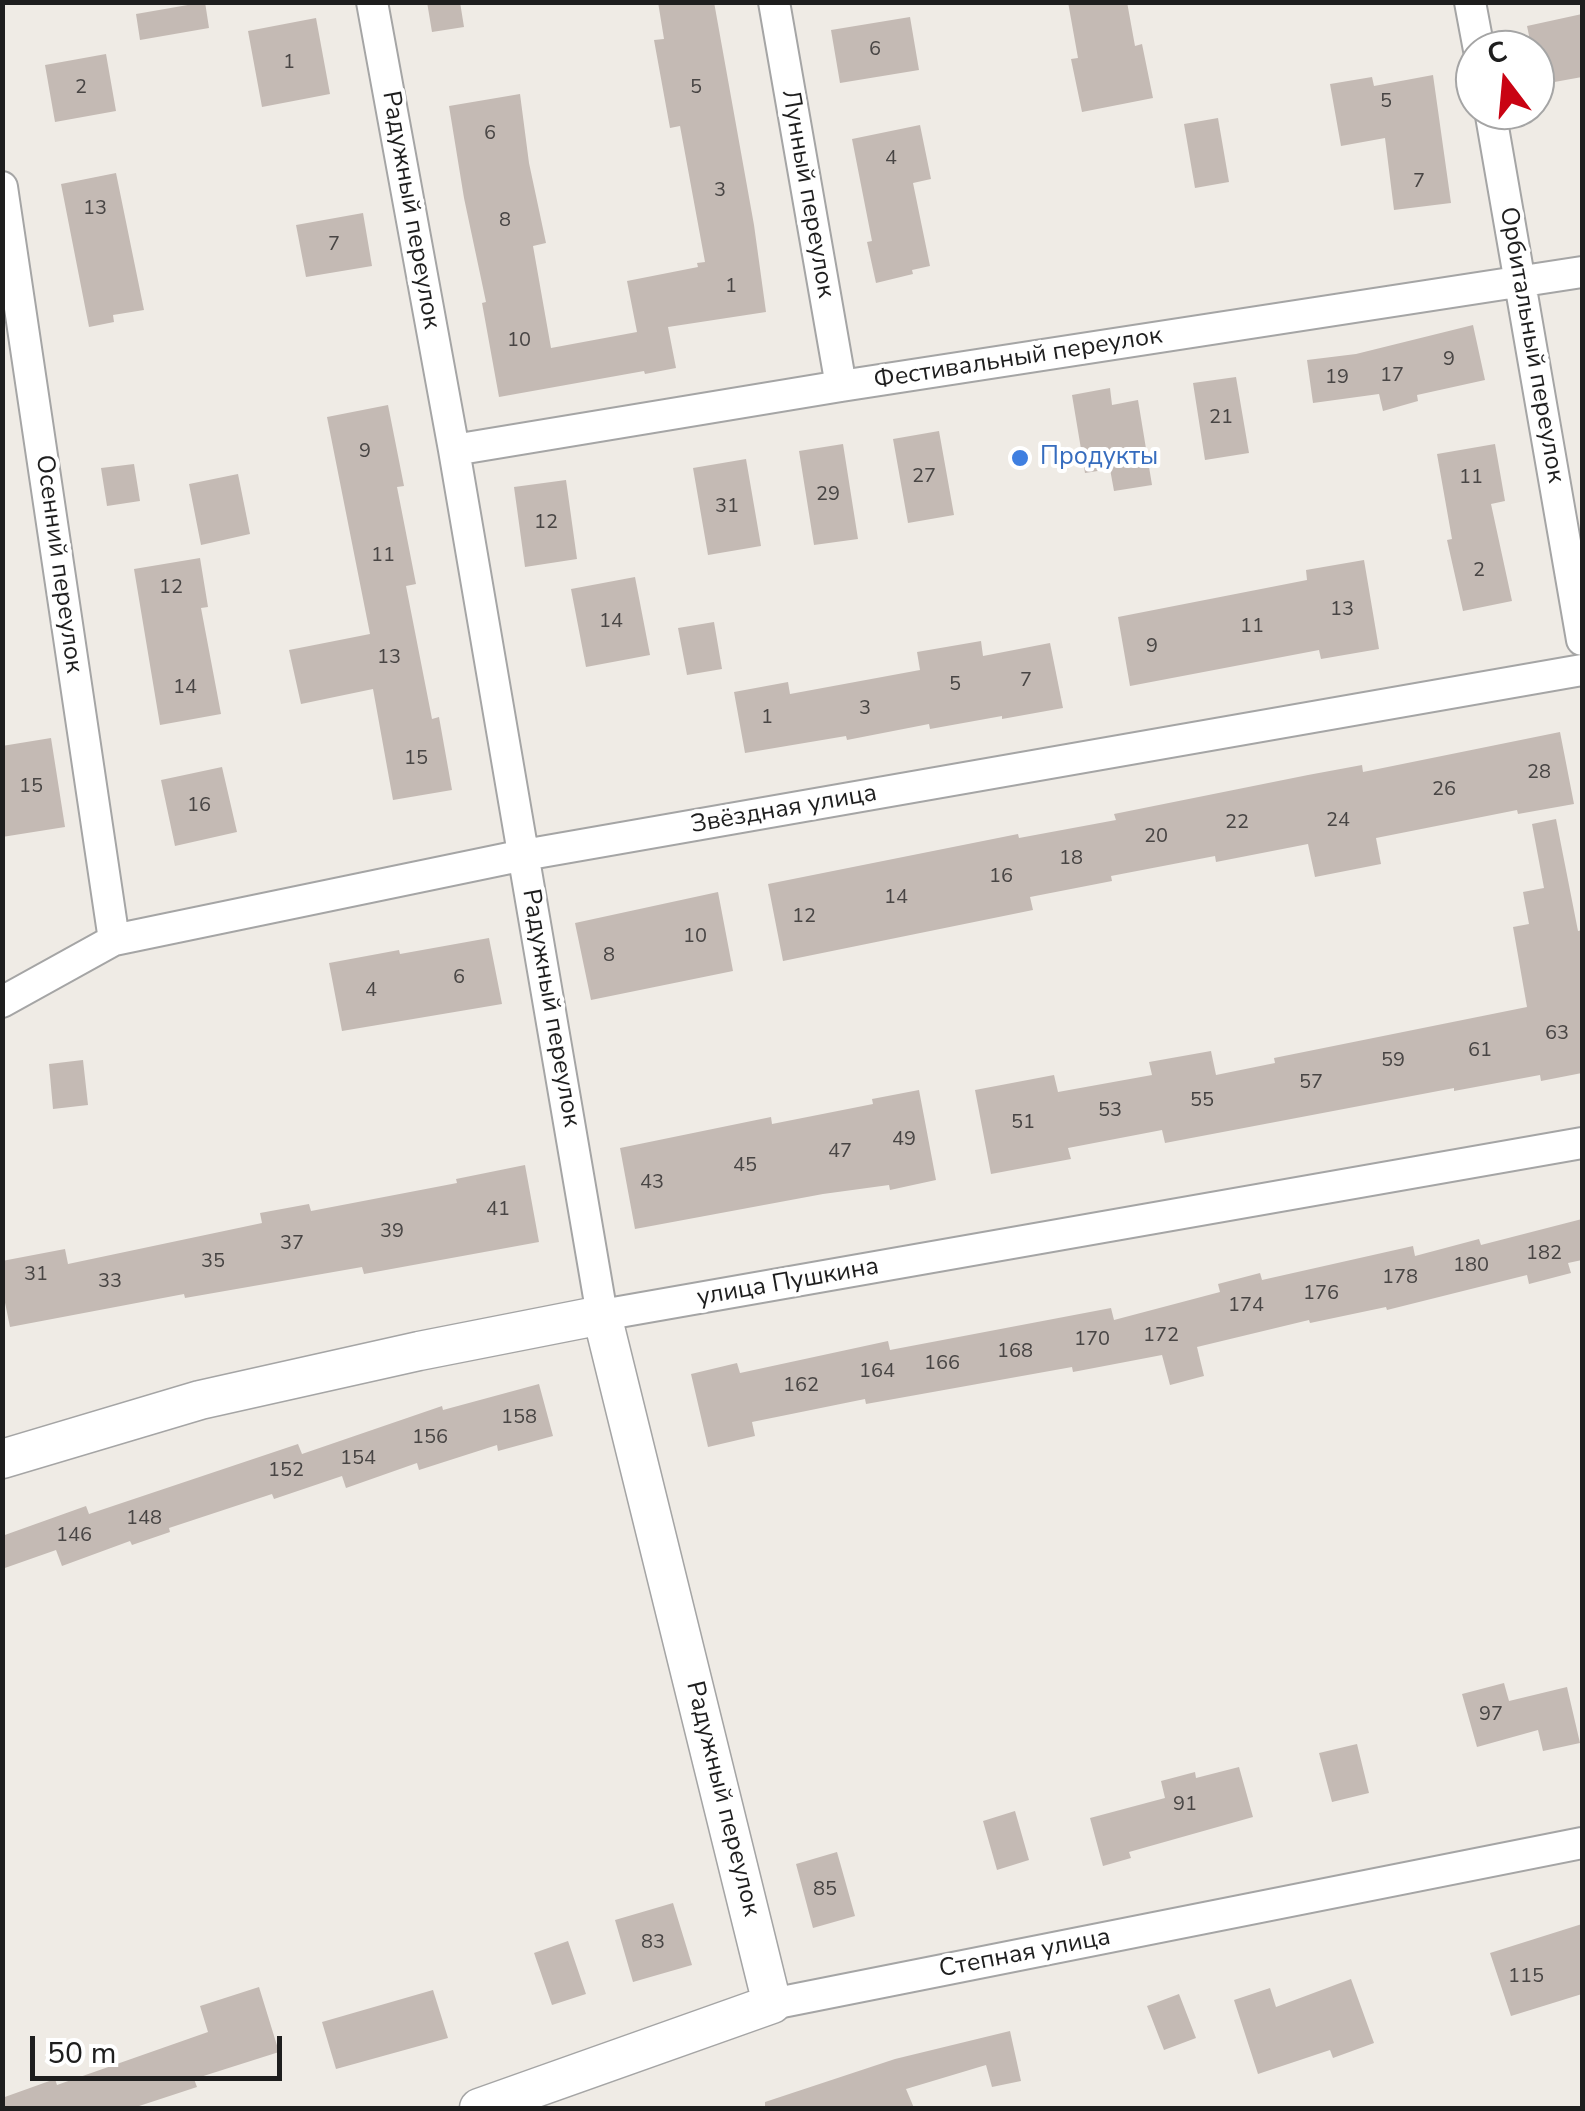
<!DOCTYPE html>
<meta charset="utf-8">
<style>
body{margin:0}
#map{position:relative;width:1585px;height:2111px;overflow:hidden;background:#efebe5;font-family:"Nunito Sans",sans-serif}
canvas{display:block}
.frame{position:absolute;inset:0;border:5px solid #1e1e1e;pointer-events:none}
.north{position:absolute;left:1455px;top:30px;width:100px;height:100px;box-sizing:border-box;background:#fff;border:2px solid #a5a5a5;border-radius:50%;rotate:344deg;font-size:28px;font-weight:700;line-height:40px;text-align:center;color:#1e1e1e}
.north::after{content:'';display:block;margin:auto;width:35px;height:45px;background:#c90313;clip-path:polygon(50% 0,100% 100%,50% 72%,0 100%)}
.scale{position:absolute;left:30px;top:2036px;width:252px;height:45px;box-sizing:border-box;border:5px solid #1e1e1e;border-top:0;padding-left:12px;font-size:30px;line-height:35px;white-space:nowrap;color:#1e1e1e;-webkit-text-stroke:8px #fff;paint-order:stroke}
</style>
<div id="map">
<canvas width="1585" height="2111"></canvas>
<div class="frame"></div>
<div class="north">С</div>
<div class="scale">50 m</div>
</div>
<script>
const ctx = document.querySelector('canvas').getContext('2d');
ctx.lineJoin = 'round';
function fillPath(path, color) { ctx.fillStyle = color; ctx.fill(path, 'evenodd'); }
function strokePath(path, color, width, dash) { ctx.strokeStyle = color; ctx.lineWidth = width; ctx.lineCap = dash ? 'butt' : 'round'; ctx.setLineDash(dash || []); ctx.stroke(path); }
function drawText(font, color, halo, rows, align = 'center') {
  ctx.font = font + ' "Nunito Sans",sans-serif'; ctx.lineWidth = 8; ctx.setLineDash([]); ctx.textBaseline = 'middle'; ctx.strokeStyle = halo; ctx.fillStyle = color; for (const [text, x, y, turn = 0] of rows) {
    ctx.save(); ctx.translate(x, y); ctx.rotate((+turn || 0) * Math.PI / 180); ctx.textAlign = isNaN(turn) ? turn : align; if (halo) ctx.strokeText(text, 0, 0); ctx.fillText(text, 0, 0); ctx.restore();
  }
}
fillPath(new Path2D(`
 M205 2 209 28 140 40 136 14Z
 M427 2H460L464 27 432 32Z
 M658 2H714L754 225 766 312 668 327 676 368 645 374 644 371 499 397 482 303 486 302 464 198 449 106 520 94 529 163 546 243 533 246 551 348 637 332 627 281 698 267 697 263 705 262 680 126 670 128 654 40 664 39Z
 M1068 2H1127L1135 46 1142 44 1153 98 1082 112 1071 59 1078 58Z
 M1582 14V77L1538 85 1535 50H1532L1527 26Z
 M910 17 919 70 840 83 831 30Z
 M316 18 330 94 262 107 248 31Z
 M106 54 116 111 55 122 45 65Z
 M1433 75 1451 203 1394 210 1385 138 1341 146 1330 84 1372 77 1374 86Z
 M1218 118 1229 182 1195 188 1184 124Z
 M920 125 931 179 913 183 930 266 912 270 913 274 876 283 867 242 872 241 852 139Z
 M116 173 144 310 113 315 114 322 89 327 61 184Z
 M363 213 372 266 306 277 296 225Z
 M1473 325 1485 380 1417 395 1418 401 1383 411 1379 394 1313 403 1307 360 1356 354Z
 M1236 377 1249 453 1205 460 1193 383Z
 M1110 388 1112 405 1138 400 1152 485 1114 491 1110 469 1085 473 1072 395Z
 M388 405 404 486 397 487 416 584 406 586 432 719 439 717 452 790 393 800 373 689 301 704 289 650 370 634 327 417Z
 M939 431 954 515 908 523 893 439Z
 M843 444 858 539 814 545 799 451Z
 M1495 444 1505 501 1491 504 1512 601 1463 611 1447 540 1452 539 1437 454Z
 M746 459 761 546 708 555 693 468Z
 M134 464 140 501 107 506 101 468Z
 M238 474 250 534 201 545 189 484Z
 M566 480 577 559 525 567 514 487Z
 M200 558 208 607 201 608 221 714 160 725 134 569Z
 M1364 560 1379 649 1321 659 1319 650 1130 686 1118 617 1307 580 1306 570Z
 M635 577 650 655 586 667 571 589Z
 M714 622 722 669 687 675 678 628Z
 M981 641 983 656 1050 643 1063 708 1002 719V716L930 729 929 724 847 740 846 736 745 753 734 692 788 682 790 694 920 670 917 652Z
 M1560 732 1574 804 1518 814 1517 810 1376 838 1381 864 1315 877 1308 844 1216 862 1215 856 1111 876 1112 881 1030 897 1033 910 783 961 768 884 1018 834 1019 838 1116 820 1114 814 1308 775 1362 765 1363 772Z
 M51 738 65 827 2 837V746Z
 M222 767 237 832 175 846 161 780Z
 M1556 819 1578 931 1582 930V1073L1541 1081 1540 1075 1454 1091V1088L1165 1143 1162 1130 1068 1148 1071 1159 991 1174 975 1090 1054 1075 1058 1092 1152 1075 1149 1062 1211 1051 1216 1075 1275 1063 1274 1058 1527 1007 1513 927 1529 924 1523 892 1544 888 1532 824Z
 M718 892 733 971 591 1000 575 923Z
 M489 938 502 1004 342 1031 329 963 399 950 400 954Z
 M83 1060 88 1105 53 1109 49 1064Z
 M919 1090 936 1180 890 1190 889 1185 823 1194 635 1229 620 1148 771 1117 772 1124 873 1104 872 1099Z
 M525 1165 539 1242 364 1274 362 1267 185 1298 184 1294 10 1327 2 1288V1261L65 1249 68 1264 262 1223 260 1213 309 1204 311 1211 457 1183 456 1179Z
 M1582 1219V1260L1568 1263 1571 1273 1529 1284 1527 1275 1387 1310 1386 1307 1310 1323 1309 1320 1197 1347 1204 1376 1170 1385 1162 1355 1073 1372 1072 1367 866 1404 865 1399 752 1422 755 1436 708 1447 691 1374 737 1363 740 1373 888 1341 890 1350 1111 1308 1114 1320 1220 1292 1218 1284 1260 1273 1262 1280 1413 1246 1415 1256 1479 1239 1481 1245Z
 M539 1384 553 1436 498 1451 497 1445 419 1470 417 1463 346 1488 342 1476 274 1499 272 1494 169 1528 170 1532 132 1545 130 1541 62 1566 56 1550 2 1569V1536L86 1506 89 1514 298 1444 302 1454 442 1406 443 1410Z
 M1504 1683 1509 1701 1567 1687 1580 1743 1543 1751 1538 1730 1477 1747 1462 1694Z
 M1357 1744 1369 1793 1332 1802 1319 1753Z
 M1239 1767 1253 1817 1129 1852 1131 1858 1103 1866 1090 1818 1165 1798 1161 1781 1195 1772 1196 1778Z
 M1015 1811 1029 1860 997 1870 983 1821Z
 M837 1852 855 1916 813 1928 796 1864Z
 M673 1903 692 1965 633 1982 615 1920Z
 M1582 1924V1994L1511 2016 1490 1953Z
 M568 1941 586 1994 552 2005 534 1953Z
 M1351 1979 1374 2043 1333 2058 1330 2050 1258 2074 1234 2000 1270 1988 1276 2007Z
 M259 1987 279 2052 194 2079 197 2087 133 2108H2V2098L55 2079 57 2085 208 2032 200 2006Z
 M433 1990 448 2038 336 2069 322 2022Z
 M1179 1994 1196 2038 1164 2050 1147 2006Z
 M1010 2031 1021 2081 992 2087 986 2065 906 2089 914 2108H765V2102L895 2059Z`), '#c4bab4');
const minor = new Path2D(`
 M372 2 454 450 602 1315 1582 1143
 M774 2 841 386
 M1470 2 1479 50
 M1490 110 1582 640
 M2 187 114 940
 M454 450 841 386 1582 272
 M2 1002 114 940 524 855 1582 670
 M772 2004 1582 1843`);
const tertiary = new Path2D(`
 M2 1459 200 1400 419 1351 602 1315 772 2004 479 2108`);
strokePath(minor, '#a5a5a5', 34);
strokePath(tertiary, '#a5a5a5', 41);
strokePath(minor, '#fff', 30);
strokePath(tertiary, '#fff', 38);
for (const [x, y, r, color] of [
 [1020,458,10,"#3f7fe0"]
]) { const dot = new Path2D(); dot.arc(x, y, r, 0, 2 * Math.PI); ctx.fillStyle = color; ctx.fill(dot); strokePath(dot, '#fff', 4); }
drawText('20px', '#484544', null, [
 ["6",875,50],
 ["1",289,63],
 ["2",81,88],
 ["5",696,88],
 ["5",1386,102],
 ["6",490,134],
 ["4",891,159],
 ["7",1419,182],
 ["3",720,191],
 ["13",95,209],
 ["8",505,221],
 ["7",334,245],
 ["1",731,287],
 ["10",519,341],
 ["9",1449,360],
 ["17",1392,376],
 ["19",1337,378],
 ["21",1221,418],
 ["9",365,452],
 ["27",924,477],
 ["11",1471,478],
 ["29",828,495],
 ["31",727,507],
 ["12",546,523],
 ["11",383,556],
 ["2",1479,571],
 ["12",171,588],
 ["13",1342,610],
 ["14",611,622],
 ["11",1252,627],
 ["9",1152,647],
 ["13",389,658],
 ["7",1026,681],
 ["5",955,685],
 ["14",185,688],
 ["3",865,709],
 ["1",767,718],
 ["15",416,759],
 ["28",1539,773],
 ["15",31,787],
 ["26",1444,790],
 ["16",199,806],
 ["24",1338,821],
 ["22",1237,823],
 ["20",1156,837],
 ["18",1071,859],
 ["16",1001,877],
 ["14",896,898],
 ["12",804,917],
 ["10",695,937],
 ["8",609,956],
 ["6",459,978],
 ["4",371,991],
 ["63",1557,1034],
 ["61",1480,1051],
 ["59",1393,1061],
 ["57",1311,1083],
 ["55",1202,1101],
 ["53",1110,1111],
 ["51",1023,1123],
 ["49",904,1140],
 ["47",840,1152],
 ["45",745,1166],
 ["43",652,1183],
 ["41",498,1210],
 ["39",392,1232],
 ["37",292,1244],
 ["182",1544,1254],
 ["35",213,1262],
 ["180",1471,1266],
 ["31",36,1275],
 ["178",1400,1278],
 ["33",110,1282],
 ["176",1321,1294],
 ["174",1246,1306],
 ["172",1161,1336],
 ["170",1092,1340],
 ["168",1015,1352],
 ["166",942,1364],
 ["164",877,1372],
 ["162",801,1386],
 ["158",519,1418],
 ["156",430,1438],
 ["154",358,1459],
 ["152",286,1471],
 ["148",144,1519],
 ["146",74,1536],
 ["97",1491,1715],
 ["91",1185,1805],
 ["85",825,1890],
 ["83",653,1943],
 ["115",1526,1977]
]);
drawText('25px', '#1e1e1e', '#fff', [
 ["Лунный переулок",807,194,80],
 ["Радужный переулок",410,210,80],
 ["Орбитальный переулок",1531,345,80],
 ["Фестивальный переулок",1018,359,-9],
 ["Осенний переулок",58,564,82],
 ["Звёздная улица",784,810,-10],
 ["Радужный переулок",550,1008,80],
 ["улица Пушкина",788,1283,-10],
 ["Радужный переулок",722,1799,76],
 ["Степная улица",1025,1954,-11]
]);
drawText('25px', '#366cbe', '#fff', [
 ["Продукты",1040,458]
], 'left');
</script>
